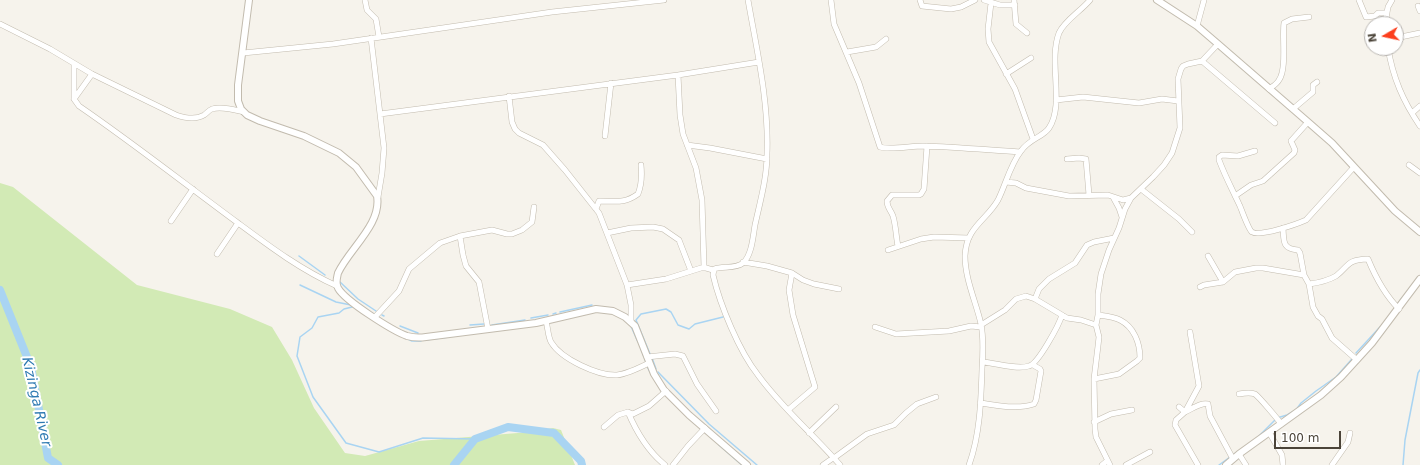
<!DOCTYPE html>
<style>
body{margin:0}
#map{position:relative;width:1420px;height:465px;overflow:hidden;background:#f6f3ec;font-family:"DejaVu Sans",sans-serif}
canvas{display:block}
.north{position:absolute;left:1364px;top:16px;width:40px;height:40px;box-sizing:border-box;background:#fff;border:1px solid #b7b4b0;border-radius:50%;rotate:261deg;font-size:11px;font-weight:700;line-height:16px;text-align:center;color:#4b4439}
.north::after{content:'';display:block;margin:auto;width:14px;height:18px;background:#fc3f1d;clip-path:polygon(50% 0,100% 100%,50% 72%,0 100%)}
.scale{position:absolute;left:1274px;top:431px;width:67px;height:18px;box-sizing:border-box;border:2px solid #4b4439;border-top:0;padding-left:5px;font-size:12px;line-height:14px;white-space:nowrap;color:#4b4439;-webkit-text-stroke:3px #fff;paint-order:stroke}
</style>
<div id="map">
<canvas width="1420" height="465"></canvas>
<div class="north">N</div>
<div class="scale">100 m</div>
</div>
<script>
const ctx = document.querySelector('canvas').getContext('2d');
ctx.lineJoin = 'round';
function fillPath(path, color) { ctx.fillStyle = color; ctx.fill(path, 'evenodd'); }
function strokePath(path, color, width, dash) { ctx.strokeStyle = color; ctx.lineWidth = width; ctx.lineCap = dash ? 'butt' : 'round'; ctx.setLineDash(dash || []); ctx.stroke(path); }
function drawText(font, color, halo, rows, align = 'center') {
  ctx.font = font + ' "DejaVu Sans",sans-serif'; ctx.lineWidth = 4; ctx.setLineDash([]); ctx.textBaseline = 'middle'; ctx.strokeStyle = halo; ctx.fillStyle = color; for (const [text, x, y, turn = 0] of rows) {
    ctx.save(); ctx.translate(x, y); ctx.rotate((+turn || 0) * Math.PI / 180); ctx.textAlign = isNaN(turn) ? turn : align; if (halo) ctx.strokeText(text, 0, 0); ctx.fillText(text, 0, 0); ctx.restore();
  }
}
fillPath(new Path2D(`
 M0 183 13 187 137 285 230 309 272 327 292 360 314 408 345 453 365 456 419 441 530 432 553 428 561 430 575 465H0Z`), '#d2eab5');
strokePath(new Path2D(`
 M299 256 325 275
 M340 282 358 299 376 311
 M300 285 336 302 351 305
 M1397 305 1402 298
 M354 306 352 307 344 309 339 313 318 317 312 328 300 337 297 356 313 397 346 443 379 452 423 438 475 439
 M560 312 592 305
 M553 314 556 313
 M382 315 384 316
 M531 318 548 315
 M630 324 638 342
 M470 325 484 324
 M492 325 525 320
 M400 326 418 333
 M408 339 412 341H421
 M425 340 449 337
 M641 349 646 362
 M1356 353 1380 327
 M650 354 636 320 641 314 666 309 671 312 678 325 689 329 695 324 723 317
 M652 358 656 369
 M648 368 650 372
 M658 372 709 424 757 465
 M1258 437 1277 418 1287 415 1296 410 1301 403 1316 391 1336 377 1352 359
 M719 445 742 465
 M1219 465 1237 452
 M1403 465 1405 440 1418 373 1420 370`), '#a9d4f2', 1.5);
strokePath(new Path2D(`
 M0 290 31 367 48 458 58 465
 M454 465 475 439 508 427 554 433 581 461 582 465`), '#a9d4f2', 8);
const minor = new Path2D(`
 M365 0 367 10 376 19 379 37
 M748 0C757 51 769 102 767 154 767 178 760 202 755 225 753 236 752 255 743 263 736 269 723 266 714 269L713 275C720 305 739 351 758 375 782 408 814 435 840 465
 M831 0 834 24 859 83 880 147C890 150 911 146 923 146 956 147 988 150 1020 152
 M920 0 922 6 951 9 961 7 975 0
 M984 0 1000 5H1015
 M1014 0 1016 24 1027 33
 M1359 0 1366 17 1375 16 1378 13H1386
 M991 3 988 29 989 42 1015 89 1033 139
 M1418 6 1420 11
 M0 24 50 49 92 74 176 115C185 118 196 120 204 115 207 113 209 110 212 109 222 106 235 110 244 112
 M1385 24 1388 7 1392 0
 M1197 26 1204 0
 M371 38 384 148 382 173 378 197
 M1396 38 1420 33
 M1388 48C1393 78 1403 101 1420 126
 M847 52 876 47 886 39
 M243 53 333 44 552 12 664 0
 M1202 61 1275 123
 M74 64V99L79 106C133 143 185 184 238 223 269 246 301 270 337 286
 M1006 74 1031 58
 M678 75 680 115 683 134 696 168 702 200 704 267
 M1269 89C1273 86 1277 84 1279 80 1287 69 1282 37 1284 23L1292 19 1309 17
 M509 96 512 122 515 129 519 133 543 145 565 170 599 213 627 285 631 305V322
 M74 99 92 74
 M1056 100 1083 97 1139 103 1162 99 1178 101
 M1293 109 1313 92V85L1317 82
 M1412 113 1420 106
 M380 114 678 75 759 62
 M605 136 611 83
 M687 145 710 148 767 159
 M1255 151 1238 156 1222 155 1219 157V160C1225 176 1232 189 1239 204 1242 210 1248 229 1252 232 1260 237 1297 224 1306 220L1354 167
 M1067 159 1079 158 1086 159 1089 195
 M1409 165 1420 173
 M1006 182 1016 183 1026 188 1069 196 1108 195 1123 200 1131 198
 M1141 189 1179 219 1192 232
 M1235 196 1251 185 1263 181 1294 153 1295 150 1291 141 1308 122
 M1113 197 1119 208 1122 217
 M596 209 599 201C616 201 624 204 638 194 642 184 642 175 641 165
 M171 221 193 189
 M1283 228C1284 241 1282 249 1298 250L1300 253 1304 275
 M607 233 631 228 653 227 663 229 679 240 691 271
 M460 236 463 255 466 266 479 282 488 329
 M898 246C896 237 896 226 893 216 891 210 887 208 887 201L892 195H919L921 194 924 189 927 146
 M888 250 921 239 934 237 969 238
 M217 254 238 223
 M1208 256 1223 282
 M743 262 767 266 792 273 803 280 814 284 839 289
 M1309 284C1317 283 1329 280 1336 276 1350 265 1346 260 1368 259 1375 276 1386 296 1399 309
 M627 285 666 279 701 268H706L713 270
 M1200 287 1204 285 1223 282 1235 272 1256 268H1263L1304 275 1309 284 1313 307 1318 316 1322 319 1332 338 1357 360
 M1035 299 1039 289 1049 279 1075 263 1087 245 1094 242 1114 238
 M375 317 399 291 409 269 440 243 460 236 492 230 507 234H512L522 230 532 222 534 207
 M546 321C548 328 548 337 551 342 561 359 598 376 617 375 627 374 639 368 649 363
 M981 325 1005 310 1016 299 1026 296 1035 299 1067 318 1081 320 1096 325
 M875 327 896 334 949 331 971 326 981 327
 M1190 332 1199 386 1185 412 1176 420 1175 425 1198 465
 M647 357 675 354 683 356 697 384 716 411
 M983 362C996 363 1016 370 1029 366 1038 364 1059 325 1062 315
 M1094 379 1119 374 1137 361 1140 358C1140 343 1134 327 1120 320 1114 317 1105 316 1098 315
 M1239 394C1244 393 1250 392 1255 394 1259 397 1278 419 1281 424
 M980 403C997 405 1017 410 1034 404L1036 400 1041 371 1040 369 1033 365
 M1179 407 1185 412C1192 409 1201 402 1208 404L1210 416 1233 459
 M788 410 815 387 793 315 789 290 792 273
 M628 412C636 431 649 452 665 465
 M1094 422 1111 414 1132 410
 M604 427 618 415 628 412 633 414 649 406 666 391
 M1269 432 1282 455 1283 465
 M809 433 836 407
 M1239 454 1246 465
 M834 458 867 434 894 425 906 413 917 404 936 397
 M673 465 688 446 705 428
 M823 465 833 458
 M969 465C980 435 981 401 982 369 983 354 984 339 981 324 976 302 965 279 965 256 966 227 986 221 998 200 1006 184 1010 165 1021 151 1029 139 1043 137 1049 128 1065 104 1048 62 1059 33 1064 21 1081 11 1090 0
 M1102 465 1107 461
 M1110 465 1096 437 1095 429 1094 379 1098 346 1099 337 1096 325 1098 315V294L1101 274 1109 250 1119 228 1125 209 1131 198 1153 177 1164 165 1172 153 1180 128 1178 79 1181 69 1183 66 1188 64 1202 61 1218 44
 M1126 465 1150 452
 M1332 465 1348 442 1350 433`);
const tertiary = new Path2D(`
 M249 0 238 85V101L241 109 247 115 260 121 304 136 339 153 356 167 377 196C382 224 349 249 338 273 337 278 335 283 338 288 345 301 393 331 407 336 414 338 419 338 426 337L536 323 596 309 613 311 625 317 635 326 654 374 664 390 689 415 747 465
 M1157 0 1197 26 1218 44 1308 122 1332 143 1395 211 1420 232
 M1226 465 1239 454 1321 395 1341 377 1372 343 1420 279`);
strokePath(minor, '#c2bbae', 6);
strokePath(tertiary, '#c2bbae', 8);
strokePath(minor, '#fff', 5);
strokePath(tertiary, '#fff', 6);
drawText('italic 14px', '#2e7ab2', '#fff', [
 ["Kizinga River",36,402,77]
]);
</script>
